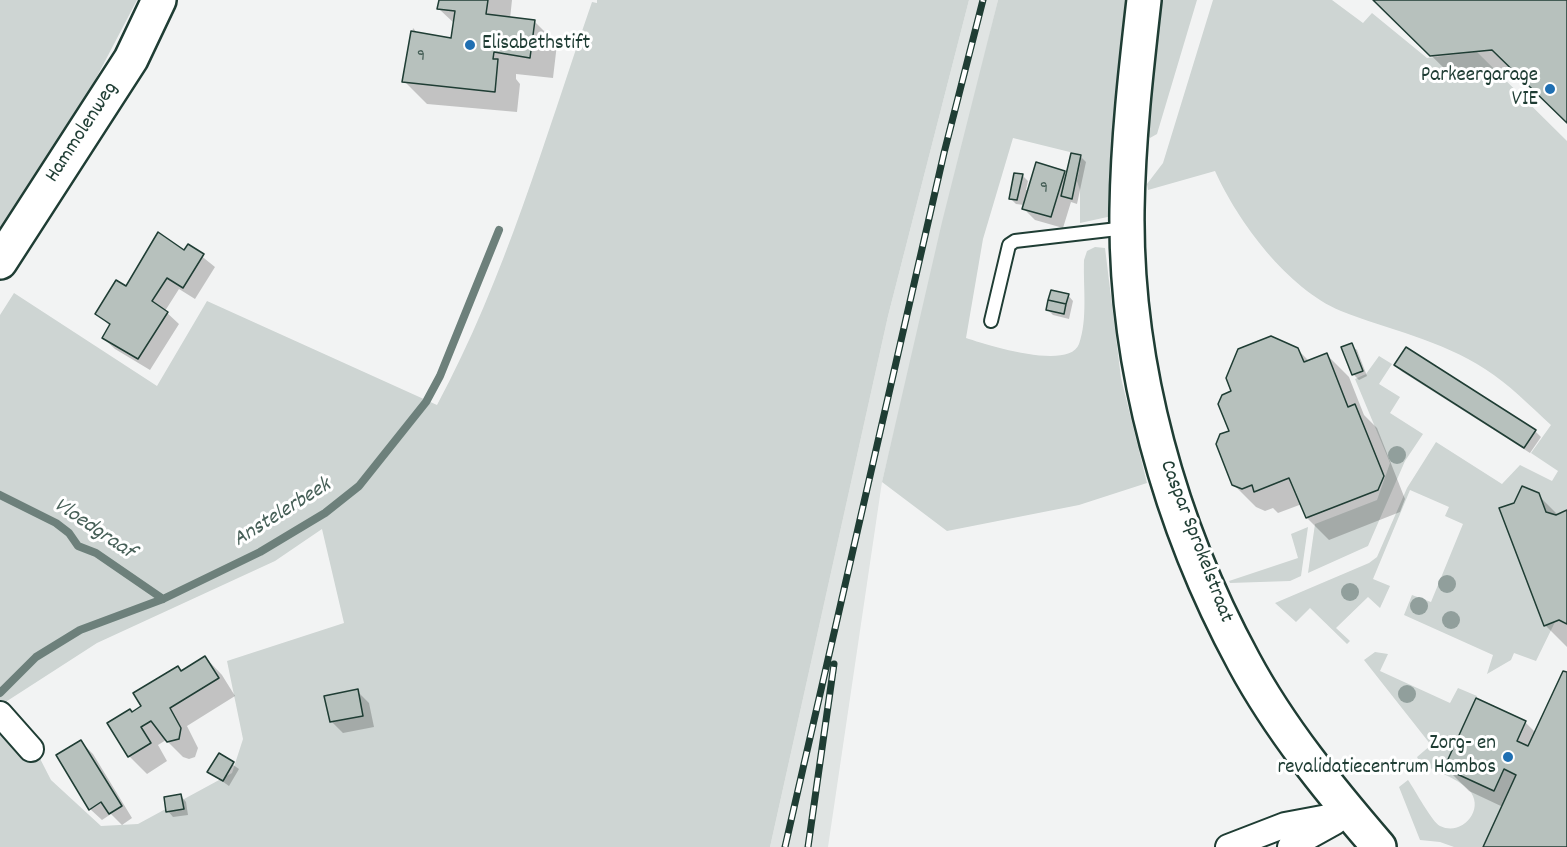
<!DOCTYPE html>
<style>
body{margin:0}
canvas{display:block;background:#f2f3f3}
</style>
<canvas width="1567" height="847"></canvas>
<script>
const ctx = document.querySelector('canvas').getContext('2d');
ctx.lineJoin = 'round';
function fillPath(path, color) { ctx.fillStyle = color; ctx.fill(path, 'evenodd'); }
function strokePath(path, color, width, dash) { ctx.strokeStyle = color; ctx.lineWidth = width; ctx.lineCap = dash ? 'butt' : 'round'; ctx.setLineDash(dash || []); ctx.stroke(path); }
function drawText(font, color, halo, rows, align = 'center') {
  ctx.font = font + ' Dekko,sans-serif'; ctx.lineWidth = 6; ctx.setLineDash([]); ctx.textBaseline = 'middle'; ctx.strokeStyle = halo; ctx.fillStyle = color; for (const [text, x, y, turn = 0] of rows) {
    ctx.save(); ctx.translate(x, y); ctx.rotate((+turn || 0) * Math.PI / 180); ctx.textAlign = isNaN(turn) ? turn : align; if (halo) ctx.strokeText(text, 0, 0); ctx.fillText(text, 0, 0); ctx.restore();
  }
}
fillPath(new Path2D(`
 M969 0H998L882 482 828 847H770L888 316Z`), '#e0e4e3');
fillPath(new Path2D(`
 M0 0H137L92 86 0 234Z
 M597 0H969L888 316 770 847H0V315L14 293 157 386 207 301 437 405C505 279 545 138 592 2L597 3ZM322 529 344 623 227 661 243 739 232 773 138 824 101 826 51 780 32 743 4 703 97 643 275 561Z
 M998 0H1126L1116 114 1112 216 1080 223V190L1077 181 1082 155 1013 138 983 239 966 338C987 345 1069 371 1079 344 1088 319 1083 286 1084 260L1087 251 1095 247 1105 248 1121 378 1147 483 1079 505 947 531 882 482 942 222Z
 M1157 0H1197L1157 134 1150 138 1146 132Z
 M1213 0H1332L1363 23 1372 13 1427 58 1477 52 1567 141V510L1556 515 1546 512 1539 493 1522 486 1514 503 1500 508 1544 625 1555 622 1536 661 1514 653 1511 660 1487 674 1493 655 1404 615 1412 595 1431 602 1463 524 1445 516 1449 507 1410 490 1373 579 1390 586 1380 608 1368 597 1336 628 1350 641 1347 644 1310 608 1296 622 1275 603 1369 563 1377 557 1407 488 1436 442 1502 484 1520 465 1552 481 1558 471 1531 453 1551 425C1530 406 1509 384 1485 369 1441 340 1389 330 1341 311 1288 289 1238 222 1215 171L1148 190 1147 184 1163 163Z
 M1379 356 1392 364 1379 384 1400 397 1390 413 1423 434 1405 461 1368 546 1308 573 1315 524 1377 500 1390 463 1355 379 1366 374Z
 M1308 527 1301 576 1290 581 1230 583 1229 581 1298 558 1291 534Z
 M1375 652 1388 654 1380 671 1450 703 1458 688 1477 696 1444 768 1494 791 1504 769 1516 775 1483 847H1454L1440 842 1420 840 1399 787 1408 780C1415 790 1432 822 1440 826 1462 837 1486 809 1469 790 1457 778 1435 771 1420 763L1417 757 1431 745 1364 660Z`), '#ced5d3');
fillPath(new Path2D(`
 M440 0H512L510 19 534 21 557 44 553 78 516 74V79L520 84 517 112 427 104 404 81 413 28 420 36 453 40 455 24 439 9Z
 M1375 0H1567V121L1517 72 1454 78Z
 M1081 157 1086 162 1077 204 1071 202 1063 228 1035 220 1023 208 1024 205 1016 204 1010 198 1016 175 1023 176 1028 181 1026 190H1029L1037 164 1067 175Z
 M189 246 215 267 195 299 179 289 165 311 179 324 150 370 115 349 103 338 110 326 96 313 126 288 184 252Z
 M1068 295 1073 301 1069 319 1053 315 1048 310Z
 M1351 345 1357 350 1367 376 1359 380 1353 374Z
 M1297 349 1309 361 1326 354 1349 377 1364 415 1377 428 1405 499 1400 512 1329 540 1307 518 1302 504 1278 513 1273 508 1265 511 1256 507 1233 484 1231 432 1233 392Z
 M1406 349 1535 431 1541 437 1530 453 1401 371 1396 365Z
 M1538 495 1559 516 1567 512V647L1545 625Z
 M205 657 222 675 235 696 187 726 198 748 195 757 189 759 183 757 166 740 158 745 167 761 147 774 129 756 109 723 132 714 181 672Z
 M1567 674V847H1486L1503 807 1469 791 1446 768 1525 722 1536 733Z
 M357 691 369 703 374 727 343 733 331 721Z
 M81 742 93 754 132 818 122 825 111 814 102 820 90 809Z
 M219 755 239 769 229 786 209 772Z
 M181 796 186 802 188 815 173 817 168 811Z`), '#0003');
strokePath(new Path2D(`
 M0 495 56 523 69 533 78 546 96 553 163 599
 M0 693 36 657 80 630 163 599 260 552 325 513 359 486 426 402 440 376 499 230`), '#6d807b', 8);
const building = new Path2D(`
 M439 0H488L486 14 535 20 530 58 494 52 493 59H498L495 92 402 82 411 31 451 38 455 11 437 9Z
 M1373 0H1567V123L1492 50 1430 56Z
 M1071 153 1081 155 1072 199 1061 196Z
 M1036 162 1065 171 1051 217 1022 209Z
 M1014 173 1023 174 1017 200 1009 199Z
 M158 232 184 250 188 244 204 254 183 288 167 278 152 301 168 312 138 359 102 338 110 324 95 314 116 280 126 286Z
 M1051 290 1069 294 1066 304 1048 300Z
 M1048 300 1066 304 1064 314 1046 310Z
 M1271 336 1298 348 1304 362 1327 353 1348 407 1355 404 1384 476 1378 490 1306 518 1289 478 1254 492 1252 485 1242 489 1232 485 1216 444 1220 434 1229 431 1218 404 1222 395 1231 391 1226 378 1238 349Z
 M1352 343 1363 371 1352 375 1341 347Z
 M1406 347 1536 430 1524 448 1394 365Z
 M1522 486 1539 493 1546 512 1556 515 1567 510V624L1559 620 1544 626 1499 508 1514 503Z
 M205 656 219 678 170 708 181 728 179 739 167 742 151 721 141 727 151 743 128 757 107 723 130 709 132 712 141 706 133 693 178 666 181 671Z
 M1563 671 1567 672V847H1483L1516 775 1504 769 1494 791 1444 768 1476 698 1526 721 1517 741 1528 746Z
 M358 689 363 716 330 722 324 696Z
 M81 740 122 806 109 814 101 802 89 810 56 755Z
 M219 753 234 762 223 781 207 772Z
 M181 794 184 809 166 812 164 797Z`);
fillPath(building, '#b7c1bd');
strokePath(building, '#1f3d34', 1.5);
const lane = new Path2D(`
 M991 321 1009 245 1015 241 1126 228`);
const street = new Path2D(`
 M0 714 31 749
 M1228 847 1285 825 1349 813
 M1290 847 1335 822`);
const secondary = new Path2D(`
 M1144 0C1136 70 1128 140 1127 210 1125 365 1170 526 1244 662 1280 729 1330 790 1379 847
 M0 262 131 59 159 0`);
strokePath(lane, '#1f3d34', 16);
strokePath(street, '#1f3d34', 28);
strokePath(secondary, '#1f3d34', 38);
strokePath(lane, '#fff', 12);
strokePath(street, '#fff', 24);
strokePath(secondary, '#fff', 33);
const rail = new Path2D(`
 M785 847 944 153 983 0
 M808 847 834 664`);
strokePath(rail, '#1f3d34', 7);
strokePath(rail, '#fff', 4.5, [14]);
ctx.fillStyle = '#919f9c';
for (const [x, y] of [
 [1397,455],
 [1447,584],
 [1350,592],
 [1419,606],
 [1451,620],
 [1407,694]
]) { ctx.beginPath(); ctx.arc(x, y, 9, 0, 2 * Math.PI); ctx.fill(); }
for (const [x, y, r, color] of [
 [470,45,6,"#1f6fb2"],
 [1550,89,6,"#1f6fb2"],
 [1508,757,6,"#1f6fb2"]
]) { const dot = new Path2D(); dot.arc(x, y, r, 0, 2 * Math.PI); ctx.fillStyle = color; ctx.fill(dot); strokePath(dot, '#fff', 2); }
drawText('18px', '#455e56', null, [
 ["9",421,58],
 ["9",1044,190]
]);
drawText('21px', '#1f3d34', '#fff', [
 ["Elisabethstift",482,45,"left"],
 ["Parkeergarage",1538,77],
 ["VIE",1538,101],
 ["Zorg- en",1496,745],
 ["revalidatiecentrum Hambos",1496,769]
], 'right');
drawText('21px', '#1f3d34', '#fff', [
 ["Hammolenweg",83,133,-57],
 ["Caspar Sprokelstraat",1195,542,69]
]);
drawText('italic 22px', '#465f57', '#fff', [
 ["Anstelerbeek",283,514,-32],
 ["Vloedgraaf",93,530,34]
]);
</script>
